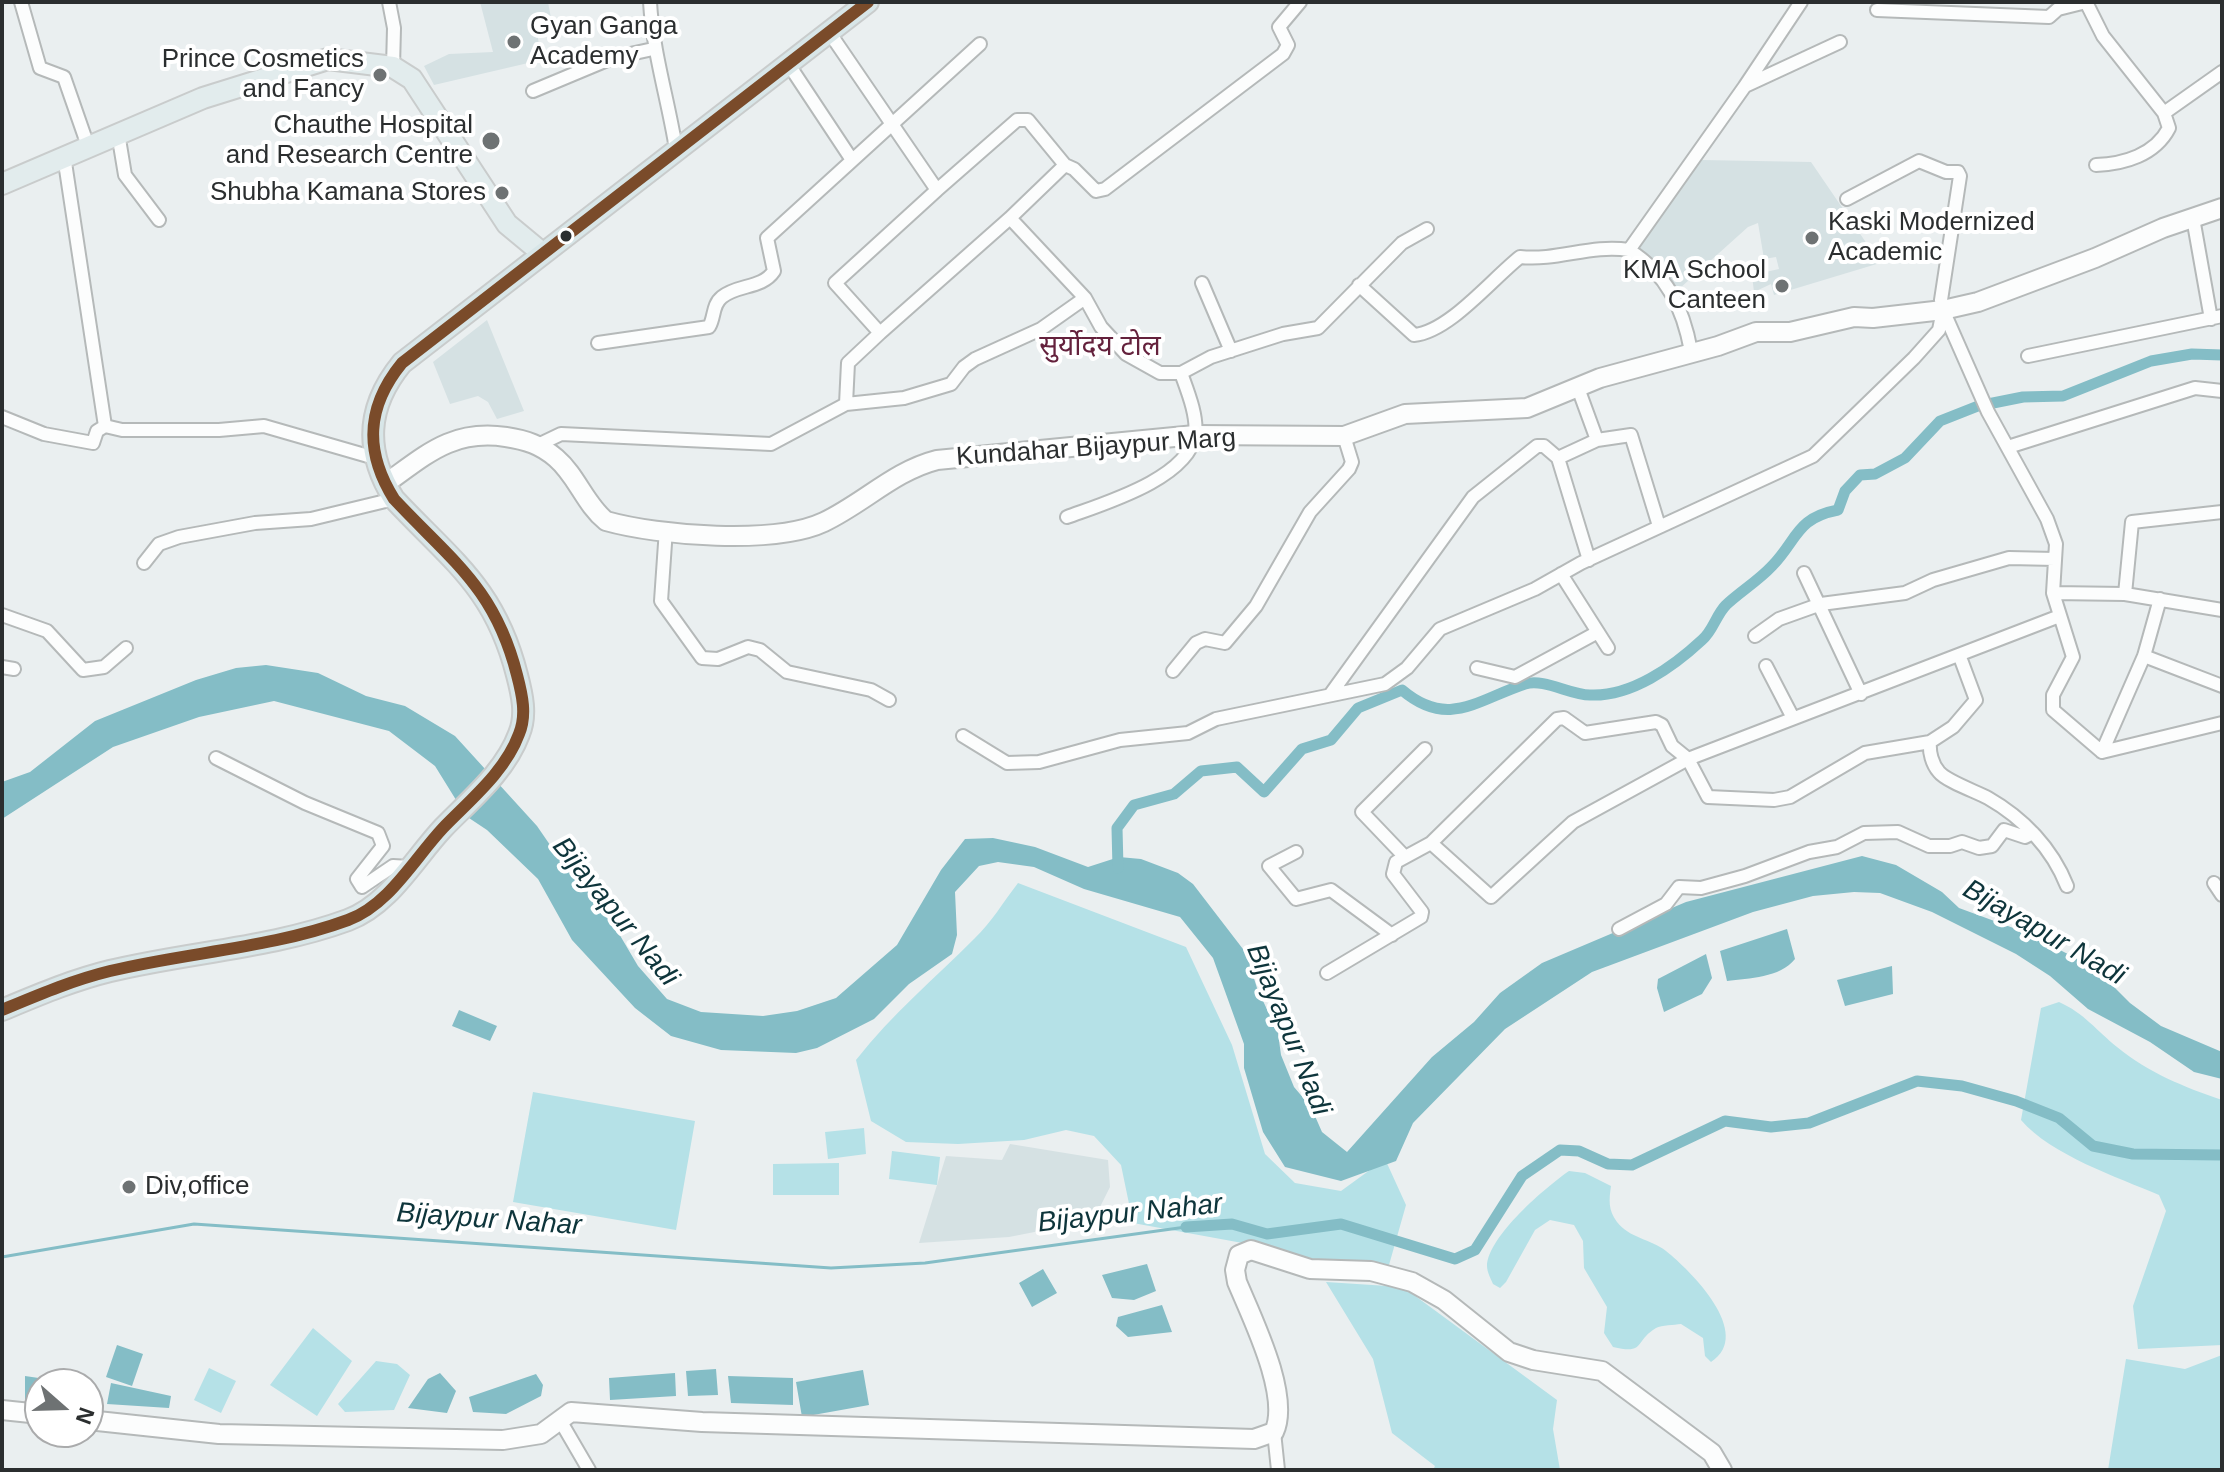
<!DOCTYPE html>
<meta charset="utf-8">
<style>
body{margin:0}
#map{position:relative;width:2224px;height:1472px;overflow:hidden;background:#eaeff0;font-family:Helvetica,sans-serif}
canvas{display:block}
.frame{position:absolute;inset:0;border:4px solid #2b2e2f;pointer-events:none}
.north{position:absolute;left:24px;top:1368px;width:80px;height:80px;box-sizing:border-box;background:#fff;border:2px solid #aaabac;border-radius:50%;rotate:110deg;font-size:22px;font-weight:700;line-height:32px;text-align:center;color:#2b2e2f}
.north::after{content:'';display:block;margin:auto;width:28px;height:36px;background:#6e7273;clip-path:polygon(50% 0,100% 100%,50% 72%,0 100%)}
</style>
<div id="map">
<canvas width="2224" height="1472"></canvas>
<div class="frame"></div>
<div class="north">N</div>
</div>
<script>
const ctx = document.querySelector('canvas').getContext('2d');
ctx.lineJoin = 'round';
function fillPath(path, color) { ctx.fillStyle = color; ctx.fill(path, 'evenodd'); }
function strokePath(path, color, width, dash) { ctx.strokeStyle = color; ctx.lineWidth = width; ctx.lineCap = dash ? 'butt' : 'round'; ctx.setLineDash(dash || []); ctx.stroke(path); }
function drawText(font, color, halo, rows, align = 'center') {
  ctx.font = font + ' Helvetica,"Noto Sans Devanagari",sans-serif'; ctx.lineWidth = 8; ctx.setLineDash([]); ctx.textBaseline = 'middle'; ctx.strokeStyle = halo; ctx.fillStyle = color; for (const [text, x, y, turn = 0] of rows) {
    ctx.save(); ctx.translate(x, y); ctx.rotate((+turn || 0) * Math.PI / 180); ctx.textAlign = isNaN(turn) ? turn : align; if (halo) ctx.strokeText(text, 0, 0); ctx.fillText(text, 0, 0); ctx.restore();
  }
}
fillPath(new Path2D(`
 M480 2H548L553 29 537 31 541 60 434 85 424 66 449 54 493 52Z
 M1702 160 1811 162 1880 263 1774 295 1771 284 1754 292 1752 275 1779 269 1776 257 1764 259 1758 223 1748 227 1679 289 1635 250Z
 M487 320 524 411 497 419 488 402 478 396 450 404 433 362Z
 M1010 1144 1108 1160 1110 1187 1097 1213 1065 1226 1009 1237 919 1243 946 1156 1002 1160Z`), '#d5e1e3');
fillPath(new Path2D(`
 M1018 883 1186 947 1232 1045 1265 1154 1295 1183 1341 1191 1385 1159 1406 1205 1389 1265 1336 1266 1309 1261 1248 1244 1133 1223 1121 1165 1094 1136 1066 1130 1024 1140 958 1144 906 1142 871 1121 856 1060C892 1014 934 979 975 938 991 923 1004 901 1018 883Z
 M2059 1002C2084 1013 2097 1031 2117 1047 2149 1073 2184 1087 2222 1100V1345L2138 1349 2133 1306 2166 1211 2159 1195C2117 1177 2051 1155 2021 1120L2041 1008Z
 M533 1092 695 1121 676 1230 513 1202Z
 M864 1128 866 1154 828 1159 825 1132Z
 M892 1151 940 1157 937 1185 889 1179Z
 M839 1163V1195H773V1164Z
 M1569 1171 1585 1173 1611 1186C1609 1200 1608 1210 1617 1222 1629 1238 1651 1239 1666 1251 1690 1270 1755 1334 1711 1362L1705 1356 1703 1338 1681 1324C1674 1325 1662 1325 1656 1328 1634 1341 1646 1355 1613 1347L1604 1333 1607 1307 1584 1268 1583 1241 1574 1225 1550 1220 1535 1230 1506 1282 1500 1288 1493 1284C1491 1279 1487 1272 1487 1266 1488 1236 1546 1187 1569 1171Z
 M1326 1282 1403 1287 1557 1400 1553 1429 1560 1470H1433L1435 1466 1392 1433 1373 1359Z
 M313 1328 352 1361 317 1416 270 1385Z
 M2222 1355V1470H2108L2126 1359 2185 1369Z
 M376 1361 397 1364 410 1375 394 1410 345 1412 338 1404Z
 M209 1368 236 1381 221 1413 194 1400Z`), '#b5e1e7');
fillPath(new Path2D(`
 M266 665 318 673 366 696 405 706 455 736 537 826 559 858 595 893 638 966 667 999 701 1012 763 1016 797 1011 836 998 897 945 941 870 965 839 993 838 1035 847 1088 867 1119 857 1141 859 1178 873 1193 884 1246 953 1257 988 1278 1033 1281 1055 1294 1087 1311 1107 1322 1132 1347 1152 1432 1057 1474 1022 1500 993 1542 963 1686 902 1862 856 1896 865 1942 892 1959 908 2027 933 2095 968 2130 1003 2161 1026 2222 1052V1079L2194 1072 2150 1042 2088 1009 2050 976 2016 954 1932 912 1880 893 1854 892 1813 896 1753 912 1592 972 1505 1029 1413 1123 1396 1161 1341 1181 1285 1167 1263 1132 1244 1068V1044L1213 958 1180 917 1084 889 1034 867 998 862 979 866 955 892 957 935 952 954 909 984 874 1019 817 1048 796 1053 721 1050 671 1036 635 1008 572 940 538 879 487 830 466 816 435 766 389 731 274 701 199 717 113 747 2 819V782L30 772 95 721 196 680 236 668Z
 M1787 929 1795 959C1780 978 1749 978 1727 981L1720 951Z
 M1706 954 1712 978 1702 994 1664 1012 1657 988 1658 979Z
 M1892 966 1893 994 1845 1006 1837 980Z
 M459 1010 497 1026 490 1041 452 1026Z
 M1147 1264 1156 1291 1134 1300 1112 1298 1102 1275Z
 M1043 1269 1057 1293 1032 1307 1019 1283Z
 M1162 1305 1172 1332 1128 1337 1116 1326 1118 1317Z
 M117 1345 143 1354 132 1386 106 1377Z
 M716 1369 718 1395 688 1396 686 1371Z
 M863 1370 869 1405 802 1417 796 1382Z
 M440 1373 456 1391 447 1413 408 1408 428 1379Z
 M675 1373 676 1396 610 1400 609 1378Z
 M536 1374 543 1385 541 1396 506 1414 473 1412 469 1397Z
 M25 1376 80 1384H40V1400L25 1399Z
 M728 1376 793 1378V1405L731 1403Z
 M111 1383 171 1396 169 1408 107 1404Z`), '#84bdc6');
strokePath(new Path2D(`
 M2 1257 194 1224 831 1268 925 1263 1186 1227`), '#84bdc6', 3);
strokePath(new Path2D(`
 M1118 868 1117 828 1134 805 1174 794 1201 771 1237 767 1264 792 1302 749 1331 740 1358 708 1402 690C1448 729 1477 700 1525 684 1544 678 1570 695 1590 695 1631 697 1673 667 1702 640 1713 631 1716 615 1726 605 1741 591 1758 581 1772 566 1798 539 1796 518 1838 510L1845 491 1860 475 1875 474 1905 458 1940 421 1978 406 2023 397 2063 396 2151 361 2192 354 2222 355
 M1186 1227 1232 1224 1267 1234 1341 1224 1455 1259 1475 1250 1522 1176 1560 1150 1579 1151 1608 1164 1632 1165 1725 1121 1771 1127 1809 1123 1917 1081 1962 1086 2016 1101 2059 1118 2093 1146 2133 1154 2222 1155`), '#84bdc6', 11);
const minor = new Path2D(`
 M21 2 40 68 64 77 88 146
 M389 2 394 28 393 67
 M650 2C653 53 668 99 676 149
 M1877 10 2049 17 2058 9 2086 2 2103 36 2164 113 2222 72
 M829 32 937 190 1017 120H1028L1065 165 1010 218 1085 298 1101 327 1126 354 1160 373H1181L1211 357 1283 334 1318 328 1402 243 1427 229
 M789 65 852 160
 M1745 86 1801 2
 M533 91 612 58 653 49
 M118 133 125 175 159 220
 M64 156 105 426 122 430H219L264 426 375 458
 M1065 165 1074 169 1096 191 1105 189 1283 54 1288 45 1279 27 1300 2
 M2096 165C2124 164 2155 155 2169 128L2164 113
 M937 190 835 283 880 333 1010 218
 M1847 199 1919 161 1946 172H1958L1960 176 1941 300 1943 310 1988 412 2047 519 2056 544 2053 593 2073 657 2053 695V710L2102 752
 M2193 218 2211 319
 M1202 283 1231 351
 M1359 285 1414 335C1449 332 1492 279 1520 257 1558 261 1591 244 1629 250
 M598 343 709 327C715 317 712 305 722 297 738 284 762 289 774 271L767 238 980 44
 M1691 351C1683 308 1667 274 1629 250L1745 86 1840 42
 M2028 356 2222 316
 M1578 388 1597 440
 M846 404 904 398 951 384 964 367 975 359 1041 329 1085 298
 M2 417 44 434 93 443 97 431 105 426
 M538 445 561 434 771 444 846 404 848 363 880 333
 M2008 447 2195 388 2222 391
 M1558 458 1589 560
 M1067 517C1102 504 1188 479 1195 435 1198 416 1187 390 1181 373
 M666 529 661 601 702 658 718 659 748 647 760 650 787 672 871 690 889 700
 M144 563 159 544 179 537 255 523 311 519 394 499
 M1804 573 1861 694
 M1561 574 1608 648
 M2053 593 2125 594 2222 610
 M2125 594 2132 522 2222 512
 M2 615 47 631 83 670 104 667 126 648
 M1755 636 1779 619 1821 604 1905 593 1933 580 2009 558 2055 559
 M2144 656 2222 686
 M1766 666 1793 718
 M2 667 14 669
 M1477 668 1515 677 1598 632
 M1173 671 1196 643 1205 639 1225 643 1256 606 1310 512 1349 469 1352 462 1344 436
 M1330 695 1473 497 1537 446H1544L1558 458 1597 440 1631 435 1659 526
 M963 736 1007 763 1039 762 1120 740 1188 733 1216 719 1385 684 1407 668 1440 629 1535 589 1581 563 1813 456 1914 358 1939 330 1943 310
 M1930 742C1929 752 1932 764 1939 772 1946 781 1977 792 1988 798 2023 818 2052 848 2067 886
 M2102 752 2144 656 2160 599
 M2102 752 2222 723
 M216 758 305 803 378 833 383 846 357 879 362 887 393 866 410 867
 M1431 843 1491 897 1573 822 1688 759 2057 617
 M1296 852 1269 866 1296 899 1331 890 1392 935
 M1405 857 1362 812 1425 749
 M2214 883 2222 895
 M1619 929 1666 904 1679 887 1701 888 1745 876 1809 852 1837 847 1864 833 1898 832 1929 846H1950L1962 842 1979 848 1992 846 2004 830 2025 837 2033 833
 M1327 973 1421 917 1422 912 1393 874 1396 862 1431 843 1557 719 1564 718 1585 733 1656 722 1662 725 1672 746 1688 759 1708 797 1774 800 1790 797 1865 753 1930 742 1953 727 1976 700 1960 657
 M561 1422 589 1470
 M1274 1432 1278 1470`);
const secondary = new Path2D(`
 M385 484C426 455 452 429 506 437 526 440 541 445 556 458 577 476 585 504 606 521 659 536 775 545 824 522 864 503 894 471 937 460L1195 435 1344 436 1405 414 1527 408 1600 378 1718 346 1756 332H1790L1854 317 1873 318 1943 310 1978 302 2095 258 2163 228 2222 208
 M2 1410 40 1414
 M88 1420 219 1434 503 1440 541 1434 571 1412 702 1422 1254 1439 1274 1432C1291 1396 1252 1318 1237 1282L1235 1270 1239 1255 1251 1250 1310 1269 1371 1271 1412 1282 1444 1300 1509 1352 1533 1360 1602 1371 1712 1453 1722 1470`);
const primary = new Path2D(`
 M2 184 203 98 328 59 393 67 412 79 507 224 542 253`);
const trunk = new Path2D(`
 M2 1010C38 995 73 980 110 971 189 952 272 948 348 920 389 905 414 859 443 828 470 800 505 772 519 734 527 715 522 694 517 675 495 588 452 561 394 499 364 451 366 407 402 363L868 2`);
strokePath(minor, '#b5b9b9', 16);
strokePath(secondary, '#b5b9b9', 22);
strokePath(primary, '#c9cccc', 24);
strokePath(trunk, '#c9cccc', 24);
strokePath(minor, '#fcfdfd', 12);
strokePath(secondary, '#fcfdfd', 18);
strokePath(primary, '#e2eced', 20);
strokePath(trunk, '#d8e6e8', 20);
strokePath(new Path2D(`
 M2 1010C38 995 73 980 110 971 189 952 272 948 348 920 389 905 414 859 443 828 470 800 505 772 519 734 527 715 522 694 517 675 495 588 452 561 394 499 364 451 366 407 402 363L868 2`), '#7a4b2a', 12);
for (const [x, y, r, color] of [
 [514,42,8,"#6e7273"],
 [380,75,8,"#6e7273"],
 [491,141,10,"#6e7273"],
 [502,193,8,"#6e7273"],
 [566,236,7,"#2b2e2f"],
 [1812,238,8,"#6e7273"],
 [1782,286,8,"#6e7273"],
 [129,1187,8,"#6e7273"]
]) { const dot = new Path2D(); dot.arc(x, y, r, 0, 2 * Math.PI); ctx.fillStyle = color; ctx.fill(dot); strokePath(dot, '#fff', 3); }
drawText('26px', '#2b2e2f', '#fff', [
 ["Gyan Ganga",530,27,"left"],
 ["Academy",530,57,"left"],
 ["Prince Cosmetics",364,60],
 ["and Fancy",364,90],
 ["Chauthe Hospital",473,126],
 ["and Research Centre",473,156],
 ["Shubha Kamana Stores",486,193],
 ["Kaski Modernized",1828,223,"left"],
 ["Academic",1828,253,"left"],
 ["KMA School",1766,271],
 ["Canteen",1766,301],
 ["Div,office",145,1187,"left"]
], 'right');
drawText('26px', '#2b2e2f', '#fff', [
 ["Kundahar Bijaypur Marg",1096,448,-4]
]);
drawText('28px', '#64213c', '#fff', [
 ["सुर्योदय टोल",1100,347]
]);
drawText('italic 28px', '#0e353b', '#fff', [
 ["Bijayapur Nadi",615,912,51],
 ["Bijayapur Nadi",2044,933,30],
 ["Bijayapur Nadi",1288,1030,68],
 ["Bijaypur Nahar",1130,1214,-6],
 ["Bijaypur Nahar",489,1220,4]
]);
</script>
